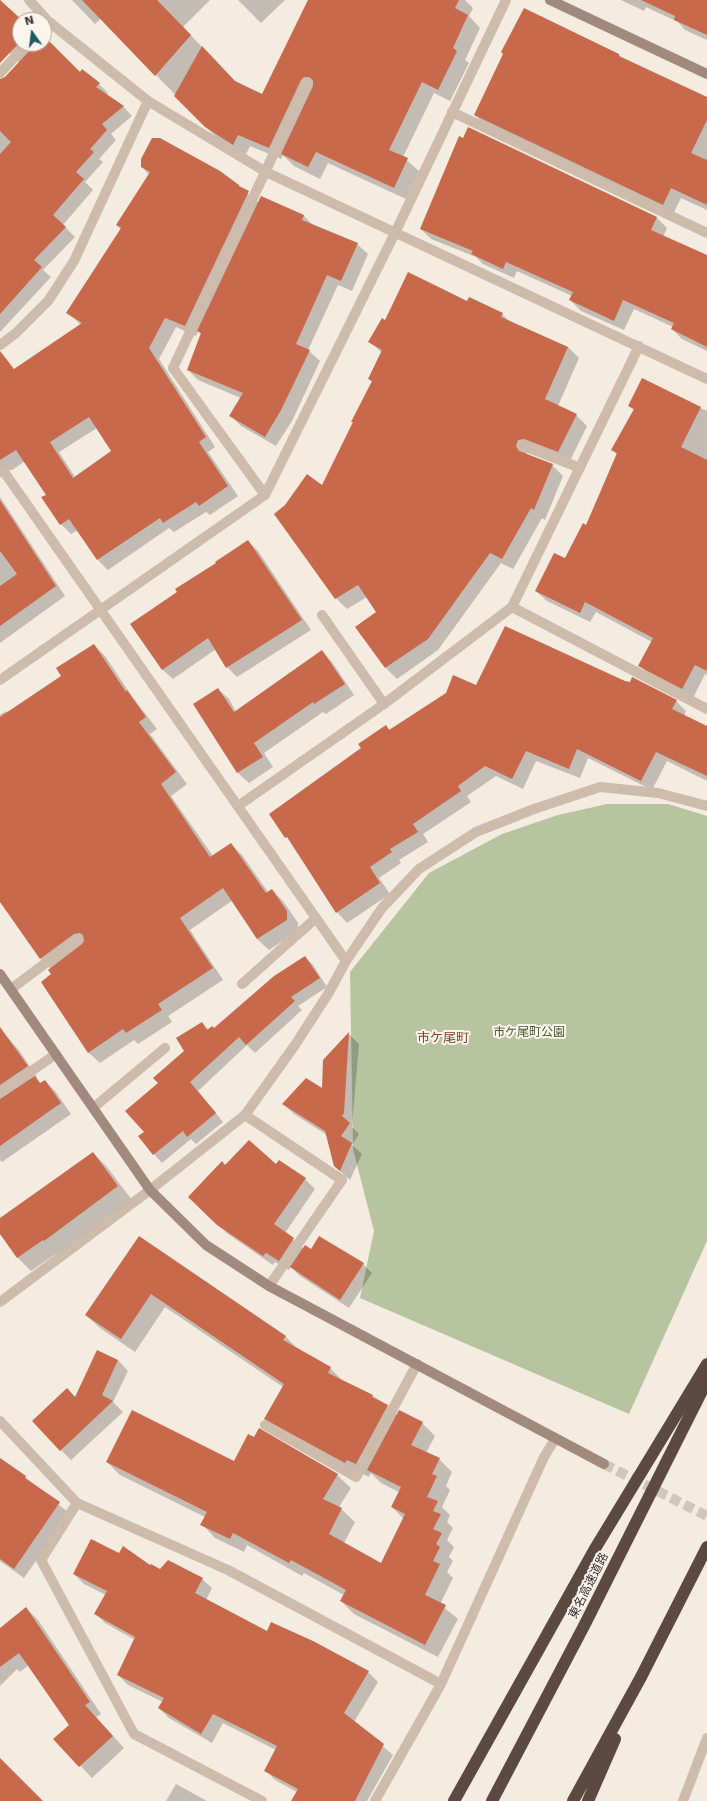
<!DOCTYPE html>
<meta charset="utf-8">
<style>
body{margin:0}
#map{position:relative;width:707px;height:1801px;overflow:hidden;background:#f4ebe1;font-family:"DejaVu Sans",sans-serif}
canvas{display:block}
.north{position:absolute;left:12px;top:12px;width:40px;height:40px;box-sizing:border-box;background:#fbf5ee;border:1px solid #aea6a0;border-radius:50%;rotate:346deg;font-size:11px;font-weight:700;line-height:16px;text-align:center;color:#3b302b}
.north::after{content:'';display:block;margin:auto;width:14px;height:18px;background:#1f5a5e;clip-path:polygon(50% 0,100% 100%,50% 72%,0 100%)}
</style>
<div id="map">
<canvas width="707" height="1801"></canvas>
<div class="north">N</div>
</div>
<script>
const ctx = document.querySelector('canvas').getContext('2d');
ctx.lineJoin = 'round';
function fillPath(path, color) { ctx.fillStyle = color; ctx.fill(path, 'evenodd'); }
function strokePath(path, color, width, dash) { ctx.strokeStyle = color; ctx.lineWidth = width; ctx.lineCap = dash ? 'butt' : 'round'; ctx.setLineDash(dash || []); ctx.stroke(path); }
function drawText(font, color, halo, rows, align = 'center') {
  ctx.font = font + ' "DejaVu Sans","Noto Sans JP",sans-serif'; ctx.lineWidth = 4; ctx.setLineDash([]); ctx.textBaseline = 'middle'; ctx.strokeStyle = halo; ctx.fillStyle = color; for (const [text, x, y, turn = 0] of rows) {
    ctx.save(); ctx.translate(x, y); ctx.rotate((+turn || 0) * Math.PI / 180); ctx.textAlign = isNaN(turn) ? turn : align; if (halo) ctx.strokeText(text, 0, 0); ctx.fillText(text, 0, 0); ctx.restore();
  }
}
fillPath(new Path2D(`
 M607 804H668L707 816V1241L629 1414 360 1298 374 1231 353 1149 350 972 429 873 502 834 558 815Z`), '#b8c4a0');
fillPath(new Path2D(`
 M0 0 20 20V44H44L46 40 80 73 99 84 108 93 107 96 123 106 132 116 111 134 116 140 99 159 103 162 85 182 93 190 63 225 75 237 43 270 51 277 0 332V97L24 67 0 44Z
 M72 0H210L183 27 236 83 262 96 308 0H465L473 8 469 16 480 28 465 60 469 63 450 101 434 93 403 157 419 171 406 199 328 163 320 179 294 166 283 155 281 159 250 146 245 156 218 139 101 18 95 24Z
 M238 0H285L261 23Z
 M621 0H707V40L685 30 678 22 646 7 644 11Z
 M619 55 622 59 707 99V210L681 198 673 214 485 125 475 115Z
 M469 128 657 218 667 228 663 237 707 256V351L682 339 672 329 673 327 634 309 624 330 581 311 570 300 572 296 517 271 514 278 483 264 476 257 431 239 421 229Z
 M142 167 239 186 259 203 262 197 304 216 313 225 357 244 368 254 352 291 338 285 308 350 320 361 292 421 276 446 241 426 231 416 241 398 198 380 188 370 202 335 198 331 196 336 176 327 159 359 215 447 208 452 238 496 210 515 206 512 174 532 169 528 108 570 98 560 78 530 71 534 61 524 47 495 25 461 12 470H7L0 478V369L14 370 81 325 67 312 121 229 117 225 149 175ZM97 428 112 451 75 477 59 452Z
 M468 303 502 314 511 323 568 347 579 358 558 406 576 415 587 426 569 463 529 450 527 453V455L552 465 563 476 545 520 542 518 513 569 501 563 438 650 397 679 386 668 357 627 377 613 367 597 347 609 336 598 323 486 372 382 369 379 382 353 370 342 386 321Z
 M642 380 707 411V675L705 674 693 698 650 676 639 665 652 642 596 612 590 622 547 601 536 591 565 560 586 526 617 455 613 450 634 410 629 406Z
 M0 497 65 596 0 643Z
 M248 541 258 551 311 630 237 677 227 667 216 649 173 679 163 670 132 625Z
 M94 645 105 656 131 695 157 729 150 734 187 784 171 796 213 856 231 844 242 855 268 892 272 890 283 901 298 923V931L269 950 257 939 233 900 190 930 223 980 168 1016 172 1022 138 1044 134 1040 100 1063 88 1052 51 969 41 959 0 900V715L6 711 8 713 62 676Z
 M322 651 332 662 354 695 326 714 323 712 264 753 273 767 249 783 238 773 194 705 218 689 229 699 236 712Z
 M625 682 676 701 686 711 684 716 707 727V781L667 761 652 790 588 758 580 778 536 761 523 789 496 776 467 796 471 802 423 834 428 842 399 860 401 863 379 878 390 894 347 923 337 912 293 844 270 814 363 749 386 726 390 730 477 686Z
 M305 957 313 965 327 987 298 1006 302 1010 255 1053 247 1045 198 1091 223 1122 196 1144 191 1139 162 1163 139 1137 145 1132 159 1084 185 1051 202 1023 209 1030H214Z
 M0 1029 18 1049 37 1077 35 1078 41 1084 45 1081 55 1091 71 1114 2 1162 0 1160Z
 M349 1034 359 1044 352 1127 359 1134 352 1145 362 1154 350 1180 334 1166 327 1135 294 1114 283 1104 323 1089Z
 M93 1153 107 1167 132 1200 58 1254 57 1253 31 1271 17 1257 0 1232V1219Z
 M276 1165 305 1179 315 1189 285 1233 304 1249 363 1264 372 1273 349 1308 300 1276 291 1267 289 1270 275 1262 273 1265 228 1234 199 1206 225 1166Z
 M139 1238 285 1336 299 1350 330 1368 344 1382 373 1396 387 1405 398 1416 422 1423 435 1436 426 1453 439 1459 452 1472 446 1486 450 1490 442 1507 450 1515 447 1522 453 1528 447 1540 454 1547 449 1557 453 1561 447 1572 453 1578 440 1604 458 1619 438 1657 354 1614 341 1601 344 1595 304 1573 302 1576 247 1545 244 1552 215 1538 202 1524 205 1517 120 1475 107 1462 234 1463 260 1429 337 1475 351 1488 339 1507 355 1522 344 1543 381 1564 404 1519 392 1507 399 1492 381 1483 371 1473 369 1477 361 1473 359 1476 279 1432 265 1418 283 1387 165 1307 135 1352 100 1328 86 1315Z
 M118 1360 128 1371 113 1402 123 1412 71 1460 61 1450 75 1398Z
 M0 1467 25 1477 69 1513 24 1578 0 1561Z
 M120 1555 160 1571 202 1579 212 1588 206 1600 267 1633 312 1642 368 1672 378 1682 354 1722 393 1755 367 1801H292L297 1792 275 1780 265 1770 276 1750 223 1723 212 1743 169 1718 159 1708 163 1702 128 1685 118 1675 135 1640 105 1623 95 1613 106 1595 84 1584 74 1574Z
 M26 1608 38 1620 101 1714 96 1717 124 1748 92 1778 55 1739 71 1725 29 1665 20 1672 17 1669 0 1686V1629Z
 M176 1784 207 1801H166Z`), '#0003');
fillPath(new Path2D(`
 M0 0 22 20H20V42L0 63Z
 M82 0H157L191 35 155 76Z
 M308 0H459L455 8 468 15 453 48 457 51 438 90 422 82 389 150 408 158 394 188 316 152 308 167 281 154 313 86V80L309 77H304L301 80 269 148 238 135 233 145 205 127 174 96 202 46 235 81 262 94Z
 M641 0H707V35L674 20 675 16Z
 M524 8 619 54V56L707 97V120L691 153 707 160V205L671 188 663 205 474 115 503 54 501 52Z
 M46 38 80 72 82 69 100 83 96 87 124 106 102 124 107 130 90 149 94 152 76 172 84 179 53 215 66 227 34 260 42 267 0 314V154L11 142 0 131V79L5 77 32 48 33 44H44Z
 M468 127 657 217 651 230 707 255V347L671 329 674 323 623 300 614 321 569 300 573 292 506 262 503 269 471 254 473 251 420 229 459 136 463 138Z
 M152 138H160L220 171 239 185V186L249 191 185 326 165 318 149 348 206 437 199 442 228 486 199 506 196 502 163 523 160 518 97 560 69 519 60 525 41 497 46 495 16 450 0 460V351L14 369 82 323 66 313 121 228 116 225 150 172 141 167V159ZM89 417 111 451 73 478 50 442Z
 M261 196 304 215 302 220 358 243 341 281 327 275 296 344 310 350 281 410 265 437 229 416 243 393 187 370 201 333 197 331Z
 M408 272 467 301 469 297 503 313 501 317 568 347 545 399 577 414 558 452 524 439 518 440 516 446 519 451 553 464 534 510 531 508 502 559 490 553 428 639 385 668 355 627 376 612 358 585 335 599 274 514 285 505 307 474 322 485 353 422H351L372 381 368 379 382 350 368 342 382 318 385 320Z
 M642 378 701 407 681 447 707 460V671L695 665 682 689 638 666 653 638 585 602 580 613 535 591 554 553 565 558 583 523 586 525 617 453 611 450 634 409 628 406Z
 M0 500 56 586 0 626V586L17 574 0 551Z
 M248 540 302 620 226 668 208 638 162 670 130 624 177 592 175 589 216 563 215 562Z
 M505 626 625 681 630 682 632 677 677 700 672 709 707 726V776L656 752 641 781 577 749 569 769 526 751 512 779 485 766 458 786 461 791 413 824 418 832 390 849 392 852 370 867 380 883 336 913 287 837 285 838 269 814 361 748 358 744 386 725 389 730 446 693 453 675 476 685Z
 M94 644 126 692 127 690 146 717 139 722 176 772 161 784 210 857 231 843 266 893 272 889 287 911V920L257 939 223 888 180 918 213 968 158 1004 162 1010 126 1033 123 1029 88 1053 41 982 51 974 48 970 82 944 84 941 83 935 80 933 74 934 40 959 0 902V717L61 676 56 668Z
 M322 650 345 684 314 704 313 702 254 743 263 757 237 773 193 704 218 688 234 712Z
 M305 956 320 978 291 997 295 1001 246 1045 239 1037 190 1082 216 1113 187 1137 183 1131 153 1155 138 1136 144 1132 125 1111 158 1083 153 1078 184 1051 176 1038 202 1022 207 1030 212 1026 214 1028 274 976Z
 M0 1027 28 1066 0 1085Z
 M349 1032 344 1113 342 1116 350 1123 341 1136 352 1143 340 1171 334 1166 325 1131 282 1104 306 1078 322 1088 323 1060Z
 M35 1076 40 1083 45 1080 61 1103 0 1146V1099Z
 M249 1140 276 1164 279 1160 306 1178 274 1224 294 1238 279 1261 266 1253 263 1256 217 1225 188 1197 222 1161 225 1165Z
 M93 1152 118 1186 44 1241 43 1240 17 1258 0 1234V1218Z
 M139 1236 286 1336 283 1340 331 1367 328 1373 373 1395 372 1397 388 1405 356 1464 347 1460 345 1463 264 1419 284 1384 151 1294 121 1339 85 1315Z
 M319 1236 364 1263 340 1300 290 1267 305 1245 311 1249Z
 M97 1350 118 1360 102 1395 113 1401 60 1451 32 1421 67 1388 75 1397Z
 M132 1410 234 1461 248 1434 254 1437 259 1428 338 1474 323 1499 342 1508 329 1534 381 1563 405 1514 391 1507 401 1487 367 1470 399 1410 423 1422 411 1445 440 1458 432 1474 437 1476 427 1497 438 1501 433 1511 441 1514 433 1529 442 1533 436 1544 440 1547 433 1561 440 1564 425 1595 446 1605 425 1645 340 1601 346 1590 291 1560 289 1563 233 1533 230 1539 200 1525 207 1512 106 1462Z
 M0 1458 26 1476 25 1478 60 1502 14 1569 0 1559Z
 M91 1539 119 1553 123 1546 150 1565 151 1564 160 1569 168 1560 203 1578 195 1593 267 1631 271 1622 313 1641 369 1671 344 1713 384 1744 355 1801H291L298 1789 264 1771 277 1746 213 1714 201 1734 158 1708 164 1698 117 1675 135 1637 94 1614 107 1591 73 1574Z
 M26 1607 90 1702 85 1705 113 1736 79 1767 53 1739 69 1725 19 1653 0 1667V1628Z
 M0 1758 43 1801H0Z`), '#c8694b');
strokePath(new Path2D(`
 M604 1464 707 1516`), '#cfc6bd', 10, [10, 5]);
strokePath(new Path2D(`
 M522 445 580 468
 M322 615 384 704
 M242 984 316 918
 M11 989 78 939
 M0 1093 56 1054
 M93 1108 165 1048
 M265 1425 356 1477 417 1364`), '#cdbbac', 10);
strokePath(new Path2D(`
 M29 0 48 21 148 101 266 172 707 379
 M0 73 27 44
 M452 112 707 233
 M0 345 16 333 48 301 74 261 148 101
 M0 466 346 961
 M265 495 173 368 307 83
 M512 607 707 709
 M0 680 265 495 395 233 506 0
 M238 806 384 704 512 607 639 346
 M245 1115 342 1180 269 1286
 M0 1302 150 1190 245 1115 295 1045 328 994 346 961 382 908 419 869 476 832 534 809 600 787 658 793 707 806
 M0 1421 77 1503 228 1570 441 1684
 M77 1503 41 1560 134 1734 262 1801
 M375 1801 441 1684 544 1457 555 1439
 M683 1801 707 1738`), '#cdbbac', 10);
strokePath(new Path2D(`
 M550 0 707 74
 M0 974 150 1190 206 1245 269 1286 604 1464`), '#a18a7d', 10);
strokePath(new Path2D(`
 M454 1801 596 1547 707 1364
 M492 1801 585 1624 707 1381
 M573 1801 641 1677 707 1547
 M588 1801 615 1739`), '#5c4a42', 12);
drawText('12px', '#4a5a2e', '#fbf5ee', [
 ["市ケ尾町公園",529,1033]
]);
drawText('12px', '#3b302b', '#fbf5ee', [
 ["東名高速道路",589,1586,-63]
]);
drawText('13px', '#8c3b22', '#fbf5ee', [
 ["市ケ尾町",443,1039]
]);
</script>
